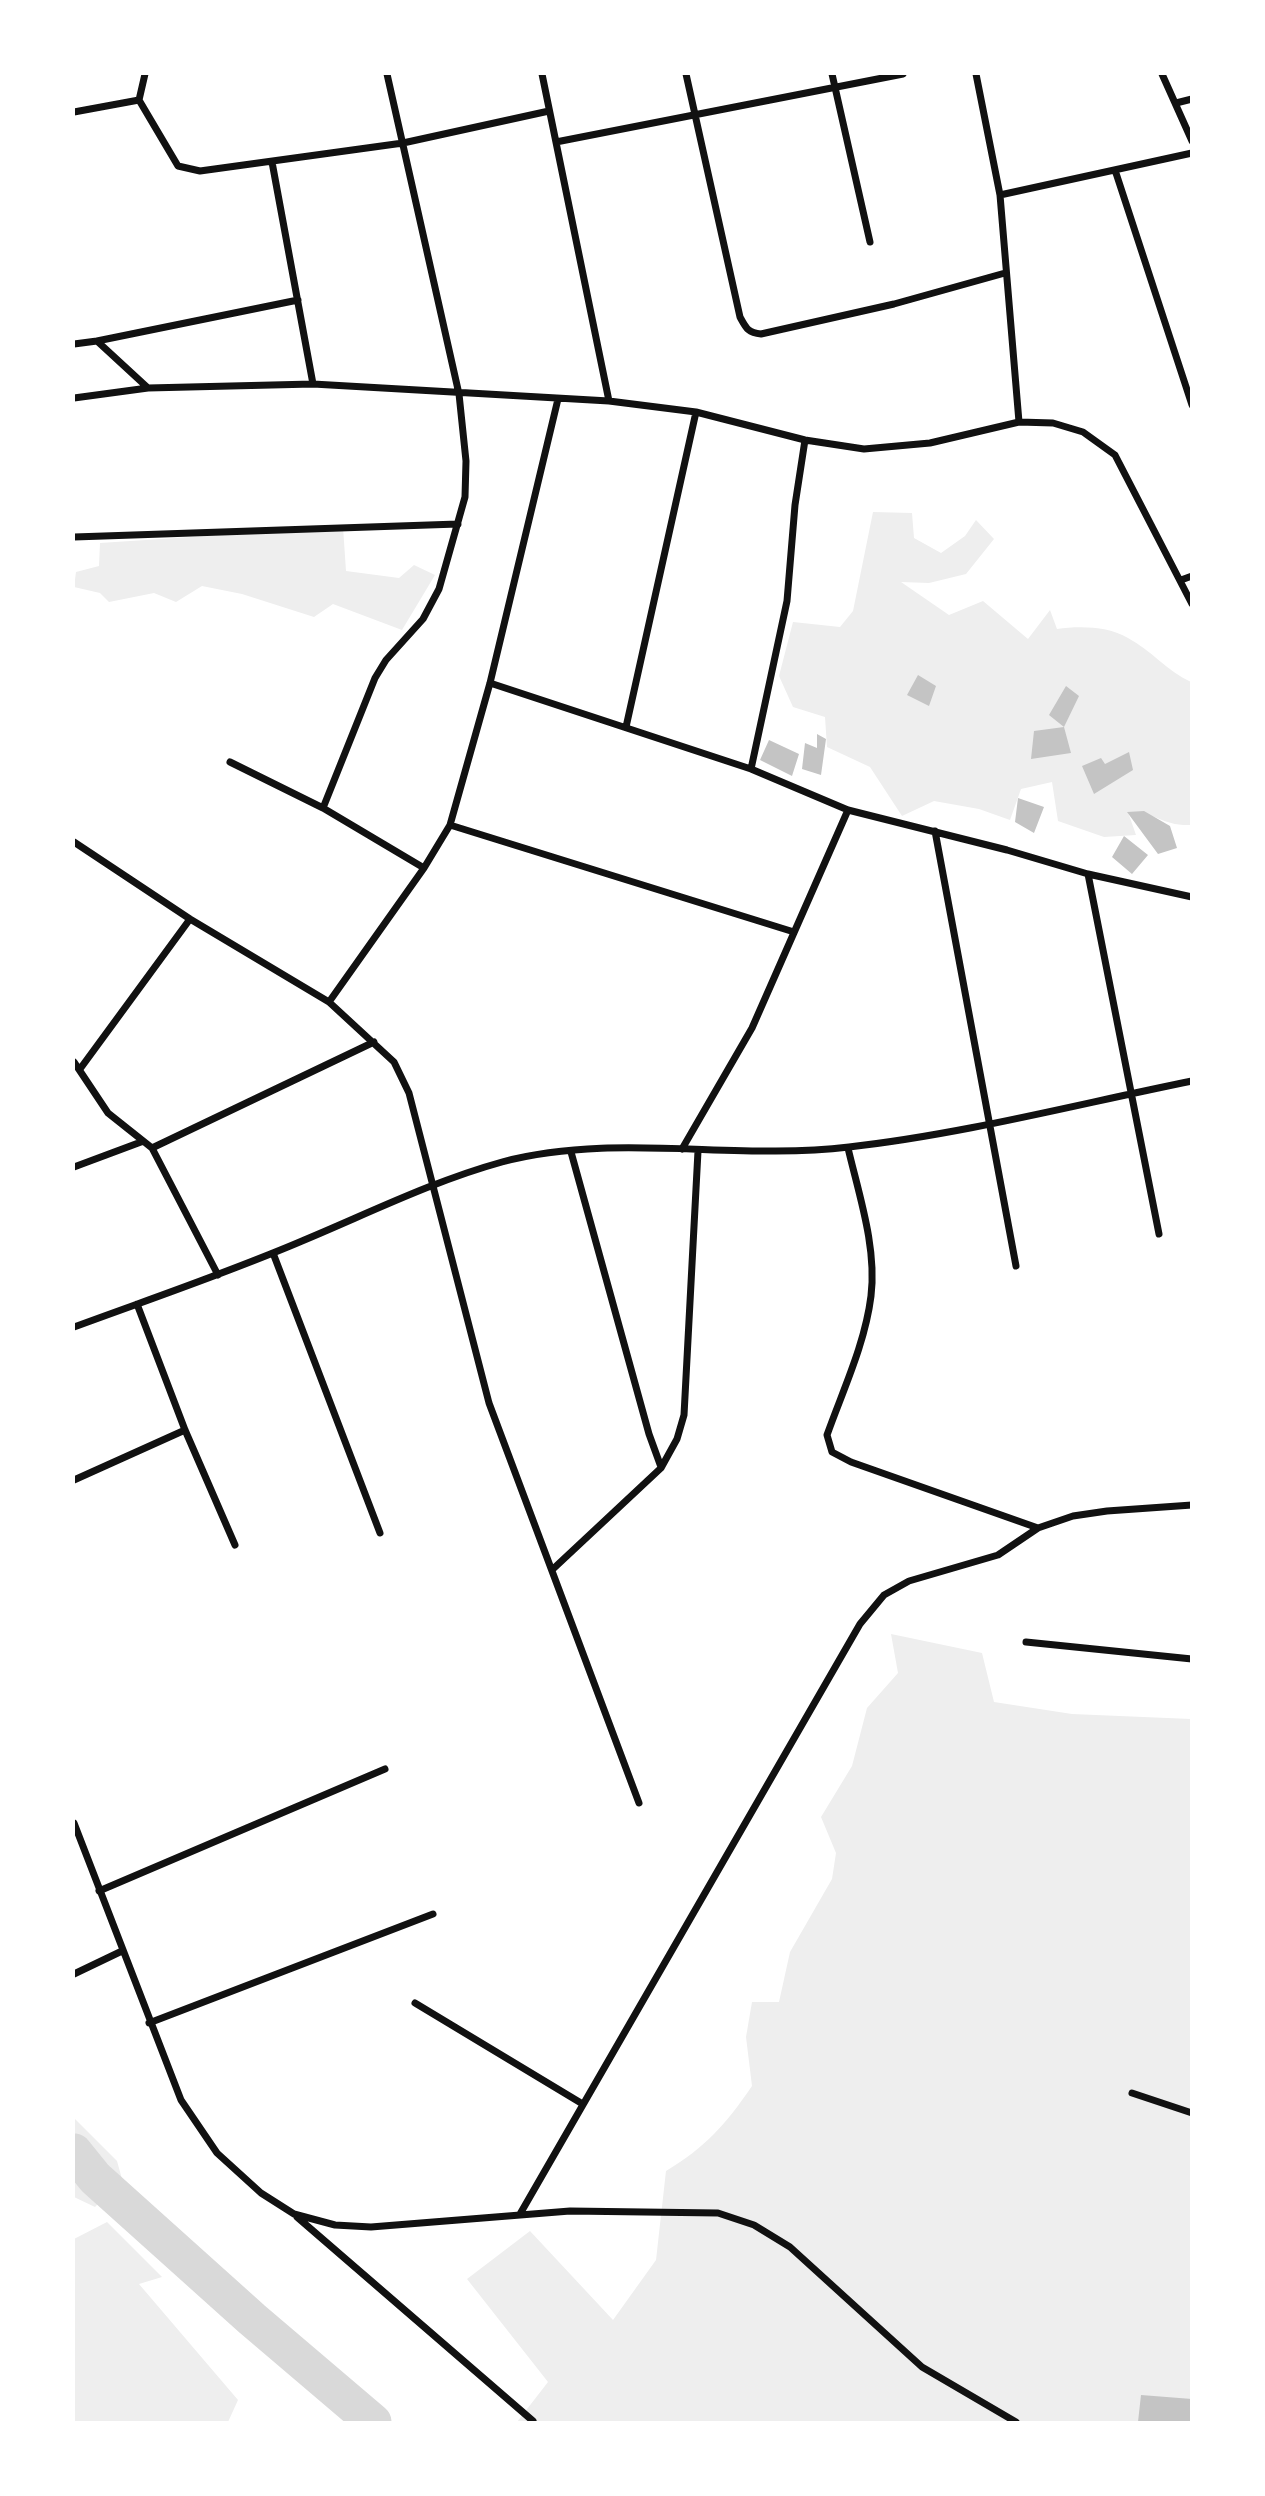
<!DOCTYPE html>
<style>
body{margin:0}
#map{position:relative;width:1265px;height:2496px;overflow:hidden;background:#fff;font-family:Barlow,sans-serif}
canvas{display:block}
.frame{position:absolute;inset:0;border:75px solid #fff;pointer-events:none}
</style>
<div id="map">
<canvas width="1265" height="2496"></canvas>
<div class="frame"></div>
</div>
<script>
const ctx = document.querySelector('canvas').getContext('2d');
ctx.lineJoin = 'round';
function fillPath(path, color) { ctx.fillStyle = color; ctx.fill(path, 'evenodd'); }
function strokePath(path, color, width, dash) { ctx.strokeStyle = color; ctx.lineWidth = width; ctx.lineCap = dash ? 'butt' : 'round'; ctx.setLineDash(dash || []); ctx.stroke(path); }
fillPath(new Path2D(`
 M873 512 912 513 914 538 941 553 965 536 976 520 994 539 966 574 929 583 901 582 949 615 983 601 1028 639 1050 610 1057 629C1079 626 1108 626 1128 638 1151 650 1167 671 1191 682V825C1161 826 1155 811 1128 812L1136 835 1104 837 1058 821 1052 782 1021 789 1010 820 979 809 934 801 902 816 870 767 827 747 825 717 793 707 779 676 793 622 840 627 853 611Z
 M343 527 346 571 399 578 414 565 435 575 402 630 333 604 314 617 242 594 202 586 176 602 154 593 109 602 100 593 74 587 76 572 99 566 100 543Z
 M891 1634 982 1653 994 1702 1072 1714 1191 1719V2422H517L548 2382 467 2279 530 2231 613 2320 656 2260 666 2171C706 2147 726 2124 752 2086L746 2037 752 2002H779L790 1952 832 1879 836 1853 821 1817 852 1766 867 1708 898 1673Z
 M74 2118 117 2161 122 2179 95 2207 74 2197Z
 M107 2222 162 2277 139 2284 238 2400 228 2422H74V2239Z`), '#eee');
strokePath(new Path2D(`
 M74 2152 95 2178 252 2319 373 2422`), '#d9d9d9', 37);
fillPath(new Path2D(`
 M918 675 936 686 929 706 907 695Z
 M1066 686 1079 696 1064 727 1049 715Z
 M1064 727 1071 753 1031 759 1034 731Z
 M817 734 826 739 821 775 802 769 805 743 817 748Z
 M769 740 799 754 792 776 760 760Z
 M1129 752 1133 770 1094 794 1082 766 1101 758 1105 764Z
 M1018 798 1044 807 1034 833 1015 822Z
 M1144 811 1170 826 1177 848 1158 854 1127 812Z
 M1124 836 1148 855 1132 874 1112 857Z
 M1141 2395 1192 2399V2422H1138Z`), '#c4c4c4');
strokePath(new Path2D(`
 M542 74 609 401
 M686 74 740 317C746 328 748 333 761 334L894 304 1005 273
 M832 74 870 242
 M976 74 1000 195 1019 422
 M1162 74 1192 141
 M139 100 178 166 200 171 403 143 549 111
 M139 100 145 74
 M1176 103 1192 99
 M74 112 139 100
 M556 142 903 74
 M272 162 313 384
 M1115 170 1192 405
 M1000 195 1192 153
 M97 341 298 300
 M74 344 97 341 148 388 313 384 609 401 696 412 805 440 864 449 930 443 1019 422 1053 423 1083 432 1115 455 1192 604
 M74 398 148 388
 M74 537 458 524
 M1181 580 1192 576
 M490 683 751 769 848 810 1007 850 1088 874 1192 897
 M626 727 696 412
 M230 762 323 808 424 868
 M751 769 787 601 795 505 805 440
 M323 808 375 678 386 660 423 619 439 589 465 497 466 461 459 394 387 74
 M450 825 794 932
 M935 831 1016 1266
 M74 842 190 919 329 1002 394 1062 409 1093 489 1403 639 1803
 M1088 874 1159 1234
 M329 1002 424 868 450 825 490 683 558 399
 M74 1062 108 1113 152 1148
 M80 1069 190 919
 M152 1148 374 1042
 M152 1148 218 1275
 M848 1148C859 1195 877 1248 871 1296 865 1344 843 1390 827 1435L832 1452 851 1462 1038 1528
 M682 1149 752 1028 848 810
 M571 1152 649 1434 661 1467
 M74 1167 141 1142
 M273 1253 380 1533
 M137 1304 185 1430 235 1545
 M74 1327C150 1299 227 1273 302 1241 367 1214 433 1181 502 1162 615 1132 734 1161 849 1147 964 1134 1078 1104 1192 1081
 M74 1480 185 1430
 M553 1569 661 1468 677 1439 684 1415 698 1151
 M1026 1642 1192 1659
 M74 1823 181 2100 217 2153 261 2193 294 2214 335 2225 371 2227 570 2211 718 2213 754 2225 790 2247 922 2367 1016 2422
 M99 1891 385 1769
 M74 1974 122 1951
 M415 2003 581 2103
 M149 2023 433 1914
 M1132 2093 1192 2113
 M520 2214 860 1624 884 1595 909 1581 998 1555 1038 1528 1073 1516 1107 1511 1192 1505
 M297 2217 533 2421`), '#111', 7);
</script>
